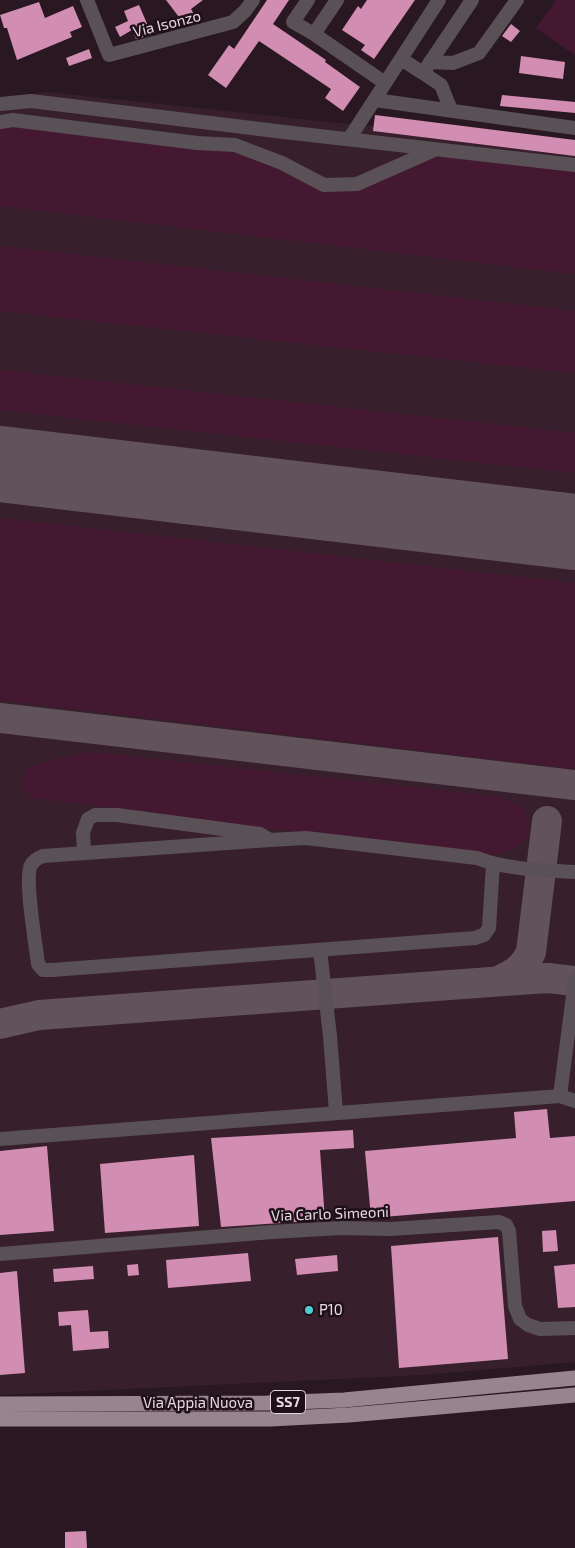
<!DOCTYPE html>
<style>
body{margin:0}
canvas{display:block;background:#291821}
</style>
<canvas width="575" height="1548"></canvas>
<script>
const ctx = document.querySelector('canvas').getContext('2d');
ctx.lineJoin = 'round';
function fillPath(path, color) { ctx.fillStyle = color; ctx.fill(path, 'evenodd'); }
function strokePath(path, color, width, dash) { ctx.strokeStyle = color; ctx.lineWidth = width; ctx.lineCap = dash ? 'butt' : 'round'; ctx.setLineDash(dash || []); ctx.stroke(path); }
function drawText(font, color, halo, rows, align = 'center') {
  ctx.font = font + ' "Exo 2",sans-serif'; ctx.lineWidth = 5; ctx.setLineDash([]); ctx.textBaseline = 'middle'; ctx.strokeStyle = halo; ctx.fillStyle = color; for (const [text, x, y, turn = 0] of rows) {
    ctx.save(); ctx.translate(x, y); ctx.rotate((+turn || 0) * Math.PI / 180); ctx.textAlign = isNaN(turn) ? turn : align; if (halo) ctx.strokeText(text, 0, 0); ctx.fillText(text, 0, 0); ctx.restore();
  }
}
fillPath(new Path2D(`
 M47 92 575 148V1362L421 1375 0 1395V100Z`), '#371f2c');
fillPath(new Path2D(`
 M556 0H575V55L536 28Z
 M0 122 235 145 324 185 357 184 436 149 575 165V274L0 206Z
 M0 246 575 311V373L0 311Z
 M0 370 575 433V473L0 410Z
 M0 518 575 583V769L0 700Z
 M92 752 501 797 522 806C524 811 529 819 530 825 532 845 503 853 488 856L33 798 23 788 26 769 51 760Z`), '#451832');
strokePath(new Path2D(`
 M0 718 575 785
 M498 981C514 974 523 969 531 952L547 821
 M0 1024 39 1015 532 979 548 978 575 981`), '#62535b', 30);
strokePath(new Path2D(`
 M0 464 575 532`), '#62535b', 76);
fillPath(new Path2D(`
 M166 0H203L191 9 198 22 178 28 177 24 182 21Z
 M267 0H289L273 24 326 60 325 62 360 87 343 111 325 98 331 89 259 41 226 88 208 75 229 45 234 49Z
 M367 0H415L374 59 361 50 365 45 342 30 358 6 361 9Z
 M39 2 45 18 73 6 82 27 70 32 72 37 17 60 7 28H4L0 15Z
 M139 5 152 35 136 39 132 30 120 37 115 27 128 21 124 11Z
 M511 24 520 31 511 42 502 36Z
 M89 49 92 58 69 66 66 58Z
 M521 56 565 62 563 79 519 73Z
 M502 95 575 102V113L500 106Z
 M375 115 575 140V156L373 131Z
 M547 1109 550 1138 575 1136V1201L371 1218 365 1151 516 1138 514 1112Z
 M353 1130 354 1148 320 1150 325 1220 221 1227 211 1138Z
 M47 1146 54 1231 0 1235V1151Z
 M194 1155 199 1226 105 1233 100 1164Z
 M556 1230 558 1251 543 1252 542 1231Z
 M498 1237 508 1359 399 1368 391 1246Z
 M248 1253 251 1281 168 1288 166 1260Z
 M337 1255 338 1271 297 1275 295 1259Z
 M138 1264 139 1275 128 1276 127 1265Z
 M575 1264V1307L558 1308 554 1266Z
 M93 1266 94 1279 54 1282 53 1269Z
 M17 1271 25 1373 0 1375V1273Z
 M88 1310 90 1332 108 1331 109 1348 73 1351 71 1325 59 1326 58 1312Z
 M86 1531 87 1548H65V1532Z`), '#d28db2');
strokePath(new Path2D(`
 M87 0 109 55 233 22 245 11 253 0
 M308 0 293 22 314 34
 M337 0 314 34 385 83
 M401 59 423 73 472 0
 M430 62 453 63 479 53 517 0
 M423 73 441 85 451 110
 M375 100 575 128
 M0 104 31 101 284 132 575 165
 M0 122 13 120 197 143 235 145 282 163 324 185 357 184 434 150
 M349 139 439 0
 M270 840 43 856C38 858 34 860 31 865 24 878 36 946 38 964L43 970H52L475 938 484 935 489 928 493 864
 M84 852 83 833 88 819 95 815H117L260 834 270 840 306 838 477 858C508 870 542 870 575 872
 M320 950 330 1036 336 1112
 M560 1096 575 980
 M0 1139 560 1096 575 1101
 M0 1254 272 1232 340 1228 390 1229 499 1222 506 1225 509 1231 515 1306 520 1319 528 1325 540 1329 575 1328`), '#5a5156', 14);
strokePath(new Path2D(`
 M0 1404 267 1403 344 1400 575 1378
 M0 1419H270L349 1415 575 1395`), '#97848d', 15);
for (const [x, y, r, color] of [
 [309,1310,5,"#52cdce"]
]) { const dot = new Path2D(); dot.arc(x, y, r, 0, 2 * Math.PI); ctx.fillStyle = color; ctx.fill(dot); strokePath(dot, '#1f0f18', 2); }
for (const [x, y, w] of [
 [288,1402,35]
]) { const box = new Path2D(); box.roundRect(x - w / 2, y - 11.5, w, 23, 4); ctx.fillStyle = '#1f0f18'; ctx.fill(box); strokePath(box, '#e6d9e0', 1); }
drawText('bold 14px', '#e6d9e0', null, [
 ["SS7",288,1402]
]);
drawText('15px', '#e6d9e0', '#1f0f18', [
 ["Via Isonzo",167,24,-14],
 ["Via Carlo Simeoni",330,1214,-2],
 ["Via Appia Nuova",198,1403]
]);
drawText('15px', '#e6d9e0', '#1f0f18', [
 ["P10",319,1310]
], 'left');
</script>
